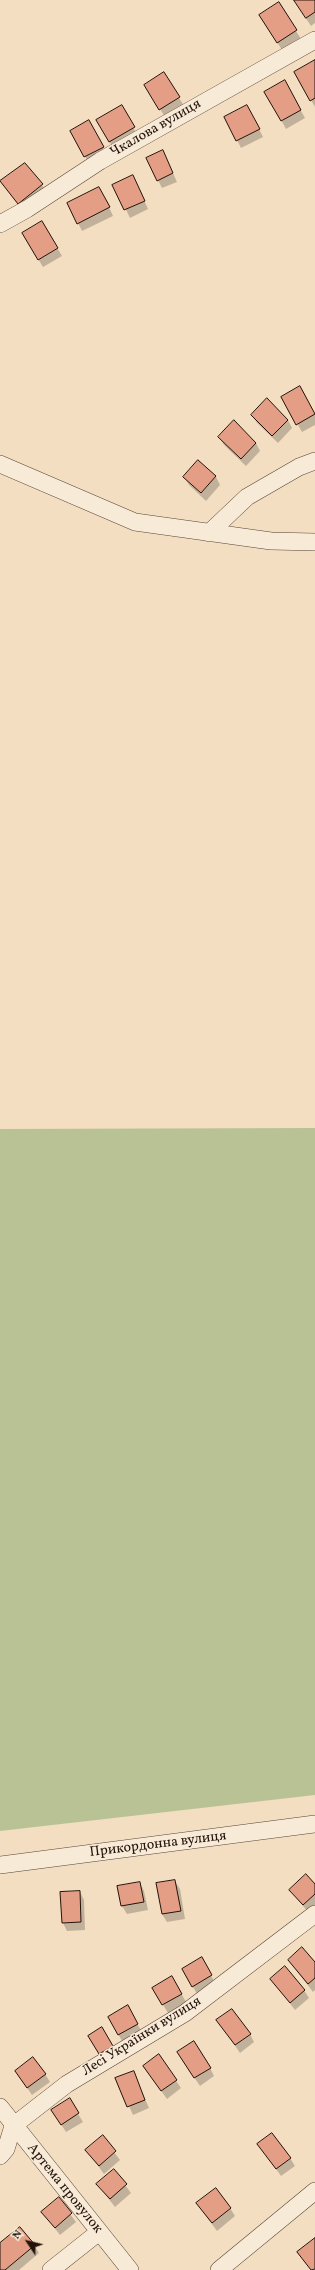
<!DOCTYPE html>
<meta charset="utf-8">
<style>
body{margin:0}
#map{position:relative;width:315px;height:2270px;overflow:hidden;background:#f3dec1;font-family:Vollkorn,serif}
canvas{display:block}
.north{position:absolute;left:8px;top:2222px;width:40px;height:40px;-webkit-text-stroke:3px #f7ead7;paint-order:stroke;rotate:305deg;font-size:11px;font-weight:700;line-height:16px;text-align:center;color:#23120a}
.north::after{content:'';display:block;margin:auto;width:14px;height:18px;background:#23120a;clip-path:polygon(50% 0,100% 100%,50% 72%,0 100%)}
</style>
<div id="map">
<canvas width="315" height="2270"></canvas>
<div class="north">N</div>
</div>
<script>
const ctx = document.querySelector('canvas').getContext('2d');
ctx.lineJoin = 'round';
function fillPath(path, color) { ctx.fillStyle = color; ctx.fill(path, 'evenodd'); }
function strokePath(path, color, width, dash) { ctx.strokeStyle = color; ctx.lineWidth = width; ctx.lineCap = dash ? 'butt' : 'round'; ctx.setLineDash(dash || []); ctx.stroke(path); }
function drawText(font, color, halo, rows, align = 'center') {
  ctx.font = font + ' Vollkorn,serif'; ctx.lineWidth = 3; ctx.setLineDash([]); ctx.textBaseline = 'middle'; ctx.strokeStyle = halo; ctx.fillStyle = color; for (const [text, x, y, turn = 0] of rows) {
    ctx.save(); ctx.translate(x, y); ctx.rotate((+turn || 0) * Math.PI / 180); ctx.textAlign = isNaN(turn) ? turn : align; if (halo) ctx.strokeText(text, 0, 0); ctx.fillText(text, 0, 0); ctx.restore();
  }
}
fillPath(new Path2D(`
 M315 1128V1795L0 1831V1129Z`), '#b9c294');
fillPath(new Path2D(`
 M294 0H315V23L311 26Z
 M279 4 301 39 282 50 265 23Z
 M315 63V107L295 72Z
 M164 73 184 106 165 117 145 85Z
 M285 82 305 118 286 129 266 92Z
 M121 106 138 136 114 150 97 120Z
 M252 115 263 137 241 148 237 140Z
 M88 121 107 155 90 165 71 131Z
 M167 160 177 182 162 188 158 180Z
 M2 181 42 185 47 193 23 211Z
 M114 185H137L148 209 130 218Z
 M104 196 113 216 82 231 78 223Z
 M42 222 62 256 43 267 23 234Z
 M300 387 315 414V425L302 432 282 397Z
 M252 415 288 420 292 428 278 443 257 423Z
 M219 437 256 443 260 451 246 466 224 445Z
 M184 477H216L220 485 206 501 189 485Z
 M175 1881 180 1889 185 1919 167 1922 162 1914Z
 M140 1883 144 1891 148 1910 127 1914 122 1906 119 1887Z
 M315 1886V1906L308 1912 290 1890Z
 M80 1892 84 1900 85 1930 67 1931 63 1923 61 1893Z
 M201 1959 216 1984 197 1994 183 1969Z
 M289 1961 315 1964V1990L313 1992Z
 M172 1977 186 2002 168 2013 153 1988Z
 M271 1979 304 1990 309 1998 295 2010Z
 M127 2007 142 2032 123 2043 109 2017Z
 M218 2021 250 2034 254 2042 240 2053Z
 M159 2056 181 2088 167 2099 149 2074Z
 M183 2061 210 2068 214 2076 200 2086Z
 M133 2072 149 2108 133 2115 117 2079Z
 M45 2074 50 2082 32 2095 21 2079Z
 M69 2099 83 2122 66 2132 57 2118Z
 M103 2137 120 2160 104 2174 87 2151Z
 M258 2144 290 2158 295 2166 281 2176Z
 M114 2170 131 2193 115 2207 97 2184Z
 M59 2199 76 2222 60 2235 42 2212Z
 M197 2204 230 2208 235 2216 217 2231Z
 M0 2244 34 2245 39 2253 19 2270H0Z`), '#0003');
const building = new Path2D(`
 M294 0H315V12L306 18Z
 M279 2 297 30 277 43 259 15Z
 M315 60V98L310 101 294 72Z
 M164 72 180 97 159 110 144 85Z
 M285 80 301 110 281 121 264 92Z
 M122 105 135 127 109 142 96 120Z
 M247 105 260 129 236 141 224 117Z
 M89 120 104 147 84 157 70 131Z
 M163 150 173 173 157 181 146 158Z
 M25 163 43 184 18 204 0 181Z
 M133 175 145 201 124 210 112 185Z
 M99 187 110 207 77 224 67 203Z
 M42 221 58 248 38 260 22 233Z
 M300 386 315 414 296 425 281 397Z
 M267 398 288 420 272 436 251 415Z
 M234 420 256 443 241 459 218 437Z
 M198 460 216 476 201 493 183 477Z
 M306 1874 315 1884V1894L303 1905 289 1890Z
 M175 1880 181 1911 162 1914 156 1883Z
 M140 1882 144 1902 121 1906 117 1886Z
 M80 1891 81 1922 62 1923 60 1892Z
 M302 1947 315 1962V1978L308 1984 288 1960Z
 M202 1957 212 1975 192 1987 182 1969Z
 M285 1966 305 1990 290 2003 270 1979Z
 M172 1976 182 1994 162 2005 152 1988Z
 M128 2005 138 2024 118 2035 108 2017Z
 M232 2009 251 2034 235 2045 216 2020Z
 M102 2027 113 2046 99 2054 88 2036Z
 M194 2041 211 2068 194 2078 177 2052Z
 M159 2054 177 2080 161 2091 143 2066Z
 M33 2057 46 2074 27 2088 15 2071Z
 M134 2071 145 2100 127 2107 115 2078Z
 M70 2098 79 2113 61 2125 51 2110Z
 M272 2133 291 2158 276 2169 257 2144Z
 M103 2135 116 2151 99 2166 85 2150Z
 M114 2169 127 2184 110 2199 96 2184Z
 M216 2188 231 2208 212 2223 196 2203Z
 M59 2197 72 2213 55 2228 41 2212Z
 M20 2227 35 2245 5 2270H0V2243Z
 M315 2238V2269L311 2270 297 2252Z`);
fillPath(building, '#e39e85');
strokePath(building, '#23120a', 1);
const minor = new Path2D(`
 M0 224 27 209 100 161 315 40
 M0 464 135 522 271 541 315 542
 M209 533 247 497 299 467 315 461
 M0 1865 315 1824
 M0 2107 130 2270
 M0 2156 6 2149 13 2126 67 2084 185 2013 315 1914
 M51 2270 99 2232
 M219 2270 315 2191`);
strokePath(minor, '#574538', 18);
strokePath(minor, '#f7ead7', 17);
drawText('14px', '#23120a', '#f7ead7', [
 ["Чкалова вулиця",156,129,-30],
 ["Прикордонна вулиця",158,1845,-7],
 ["Лесі Українки вулиця",142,2037,-32],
 ["Артема провулок",64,2189,51]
]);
</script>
